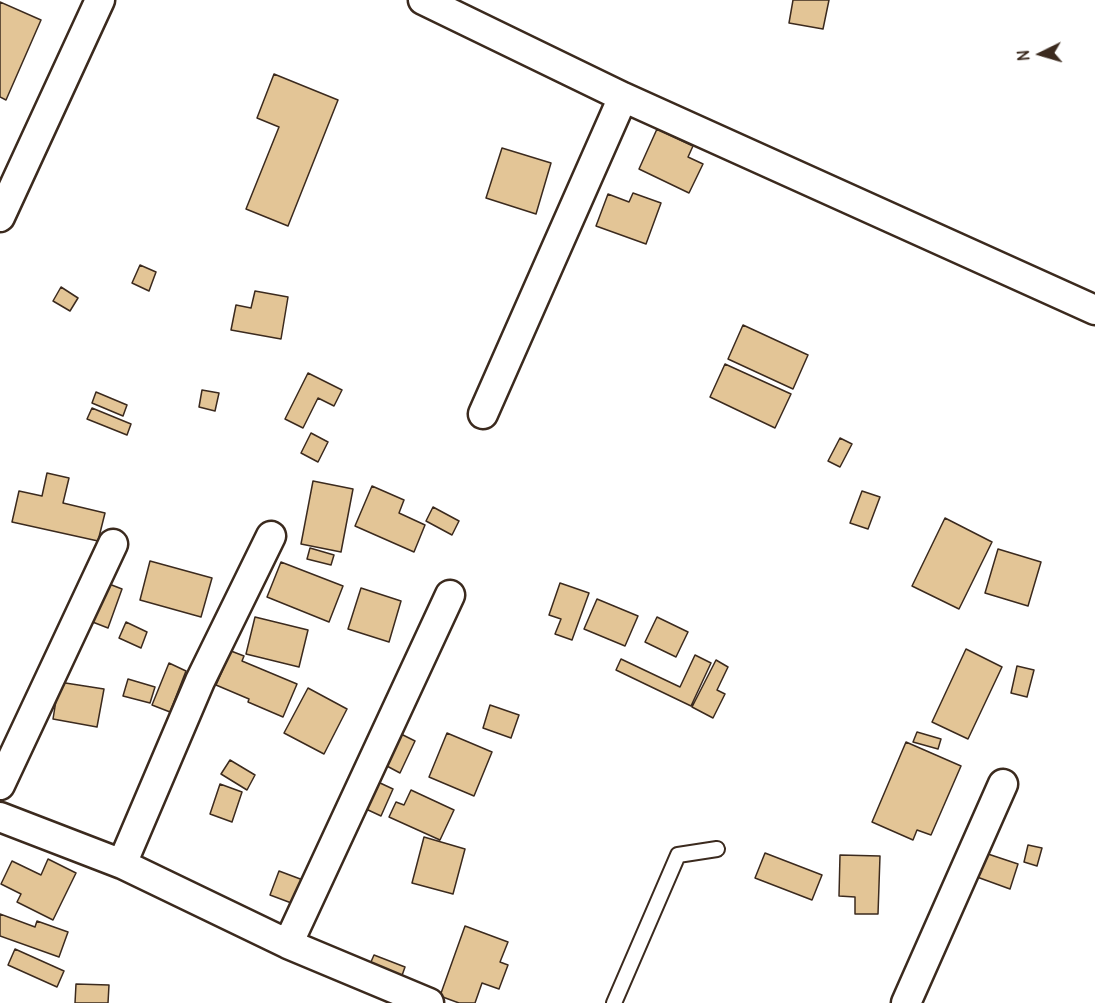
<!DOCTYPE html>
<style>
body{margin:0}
#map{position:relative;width:1095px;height:1003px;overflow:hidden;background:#fff;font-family:Delius,sans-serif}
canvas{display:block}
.north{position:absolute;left:1011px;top:24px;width:60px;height:60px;-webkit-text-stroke:4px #fff;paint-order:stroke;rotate:265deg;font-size:16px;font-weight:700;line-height:24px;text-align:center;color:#3b2a1e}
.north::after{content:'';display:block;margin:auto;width:21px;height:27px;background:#3b2a1e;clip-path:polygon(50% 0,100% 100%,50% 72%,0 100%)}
</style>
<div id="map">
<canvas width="1095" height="1003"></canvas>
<div class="north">N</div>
</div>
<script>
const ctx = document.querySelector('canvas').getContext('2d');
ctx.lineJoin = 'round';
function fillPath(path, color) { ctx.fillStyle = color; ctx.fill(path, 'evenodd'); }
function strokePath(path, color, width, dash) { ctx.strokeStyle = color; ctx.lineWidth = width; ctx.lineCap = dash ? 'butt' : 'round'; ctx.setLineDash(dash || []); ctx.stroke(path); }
const building = new Path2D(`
 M793 0H829L823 29 789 23Z
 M0 2 41 20 6 100 0 97Z
 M274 74 338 100 288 226 246 209 279 127 257 118Z
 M657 129 693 146 688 157 703 164 689 193 639 169Z
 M502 148 551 163 536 214 486 198Z
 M633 193 661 203 646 244 596 226 608 194 629 202Z
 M140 265 156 272 149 291 132 283Z
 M61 287 78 298 70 311 53 301Z
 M255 291 288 297 281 339 231 330 236 305 251 308Z
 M743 325 808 355 793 389 728 359Z
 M725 364 791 394 775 428 710 397Z
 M308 373 342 390 334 406 318 398 303 428 285 419Z
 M202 390 219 393 215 411 199 407Z
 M96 392 127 405 123 416 92 403Z
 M92 408 131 424 127 435 87 419Z
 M311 433 328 442 318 462 301 453Z
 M840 438 852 444 840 467 828 461Z
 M47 473 69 478 63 503 105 513 98 541 12 522 19 491 42 496Z
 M313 481 353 489 341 552 301 544Z
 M372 486 404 500 399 513 425 525 414 552 355 526Z
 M862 491 880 497 868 529 850 523Z
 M433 507 459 521 452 535 426 521Z
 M945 518 992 542 959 609 912 586Z
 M310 548 334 555 331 565 307 559Z
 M998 549 1041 562 1028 606 985 593Z
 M150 561 212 578 201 617 140 600Z
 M281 562 343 586 329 622 267 597Z
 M104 582 122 589 108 628 90 621Z
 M560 583 589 593 572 640 555 634 561 619 549 615Z
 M361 588 401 601 389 642 348 629Z
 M597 599 638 616 625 646 584 629Z
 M255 617 308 630 299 667 246 654Z
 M657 617 688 632 676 657 645 642Z
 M126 622 147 632 141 648 119 638Z
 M966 649 1002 667 968 739 932 722Z
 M231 651 244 656 242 661 297 684 283 717 248 702 249 699 216 685Z
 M695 655 711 663 691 706 616 670 621 659 680 687Z
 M716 660 728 667 717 690 725 694 713 718 692 707Z
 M169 663 186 671 170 712 152 705Z
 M1017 666 1034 670 1027 697 1011 693Z
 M128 679 155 687 150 703 123 696Z
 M59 682 104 689 97 727 53 719Z
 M308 688 347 709 324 754 284 733Z
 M490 705 519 715 511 738 483 728Z
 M917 732 941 739 938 749 913 742Z
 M399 733 415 741 400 773 385 765Z
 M447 733 492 752 474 796 429 777Z
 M906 742 961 766 931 835 917 830 913 840 872 822Z
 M230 760 255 775 247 790 221 774Z
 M378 782 393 789 381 816 366 809Z
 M220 784 242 792 232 822 210 814Z
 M411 790 454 810 440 840 389 817 396 802 404 805Z
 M424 837 465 849 453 894 412 883Z
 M1028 845 1042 848 1037 866 1024 862Z
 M765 853 822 875 812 900 755 878Z
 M985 853 1018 864 1010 889 977 877Z
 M840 855 880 856 878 914H855V897L839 896Z
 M48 859 76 873 53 920 17 902 21 894 1 884 12 861 41 875Z
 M279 871 303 880 294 904 270 895Z
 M0 914 35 927 37 921 68 932 59 957 0 936Z
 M465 926 508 942 500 962 508 965 499 989 482 983 475 1003H459L440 996Z
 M15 949 64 971 57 987 8 965Z
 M374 955 405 967 399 984 367 971Z
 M76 984 109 985 108 1003H75Z`);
fillPath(building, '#e3c596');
strokePath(building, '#3b2a1e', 1.5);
const lane = new Path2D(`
 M614 1003 678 855 717 849`);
const street = new Path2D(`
 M423 0 623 97 1095 310
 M0 217 100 0
 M483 414 623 97
 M271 536 200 681 122 864 288 944 429 1003
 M0 785 113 544
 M0 817 122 864
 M288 944 450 595
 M906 1003 1003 784`);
strokePath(lane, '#3b2a1e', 18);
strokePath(street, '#3b2a1e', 33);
strokePath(lane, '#fff', 14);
strokePath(street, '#fff', 28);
</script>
